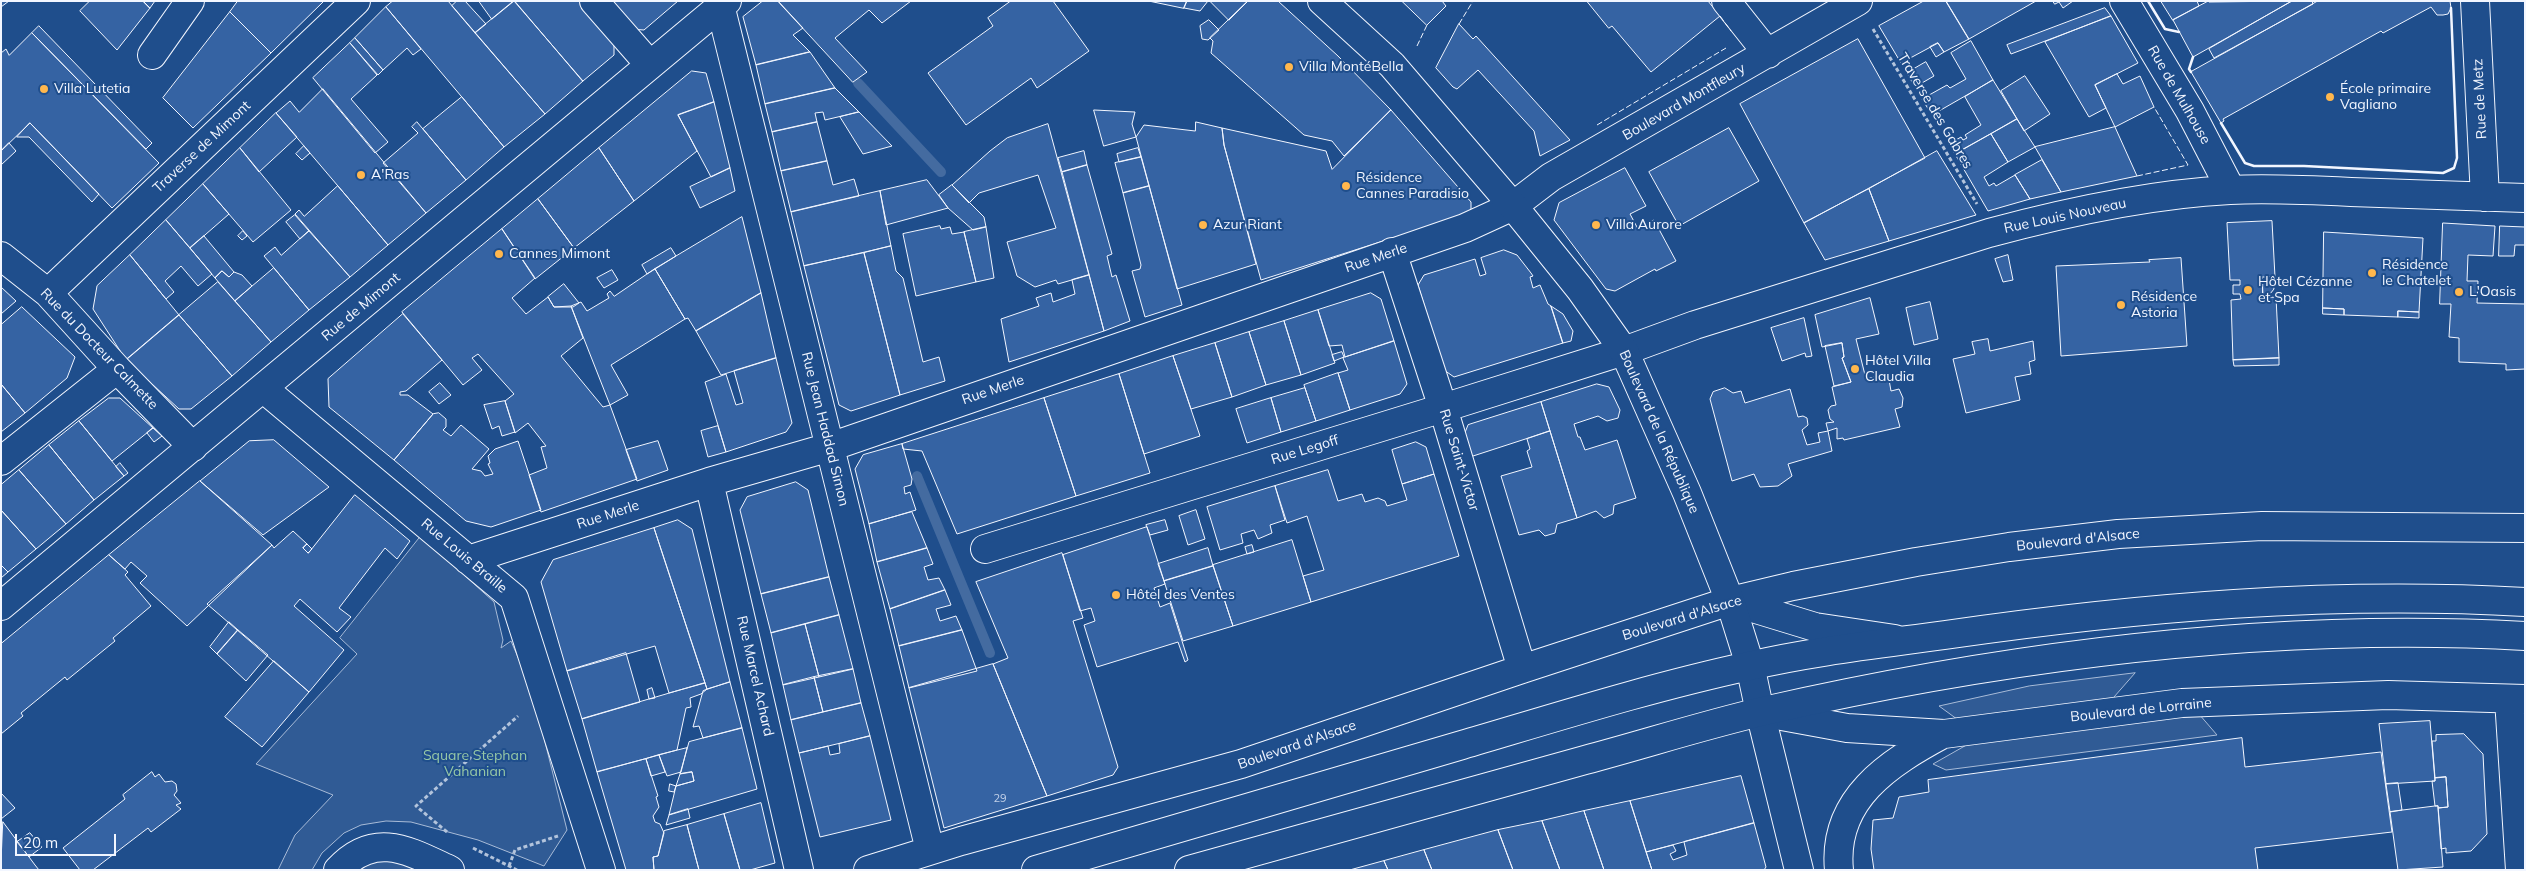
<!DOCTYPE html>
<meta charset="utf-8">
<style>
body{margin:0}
#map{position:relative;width:2526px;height:871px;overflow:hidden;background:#1f4e8c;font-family:Mulish,sans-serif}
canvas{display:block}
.frame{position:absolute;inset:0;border:2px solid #f2f6ff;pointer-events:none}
.scale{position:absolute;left:15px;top:834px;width:101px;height:22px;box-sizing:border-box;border:2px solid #f2f6ff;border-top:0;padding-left:6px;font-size:15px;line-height:18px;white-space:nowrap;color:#f2f6ff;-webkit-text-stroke:4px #1f4e8c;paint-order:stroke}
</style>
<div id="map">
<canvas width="2526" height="871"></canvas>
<div class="frame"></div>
<div class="scale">20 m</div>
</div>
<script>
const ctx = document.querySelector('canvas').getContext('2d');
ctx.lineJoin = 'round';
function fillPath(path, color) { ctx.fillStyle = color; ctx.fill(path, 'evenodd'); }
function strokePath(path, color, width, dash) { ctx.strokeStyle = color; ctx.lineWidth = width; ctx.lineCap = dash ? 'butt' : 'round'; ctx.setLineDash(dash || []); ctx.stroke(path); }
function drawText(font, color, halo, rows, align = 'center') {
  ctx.font = font + ' Mulish,sans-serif'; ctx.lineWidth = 4; ctx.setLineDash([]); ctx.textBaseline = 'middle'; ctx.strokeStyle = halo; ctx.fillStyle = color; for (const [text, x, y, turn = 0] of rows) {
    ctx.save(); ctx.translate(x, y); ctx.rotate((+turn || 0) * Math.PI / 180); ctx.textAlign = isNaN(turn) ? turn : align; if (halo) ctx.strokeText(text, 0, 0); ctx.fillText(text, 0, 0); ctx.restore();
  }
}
const built = new Path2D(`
 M421 536 494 602 503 640 501 648 511 641 532 690 567 830 544 866 478 840 411 822 386 821 361 825 344 833 322 853 312 870H278L295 835 333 795 256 764 357 654 340 638Z
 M2135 673 2107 705 1961 722 1939 706 2029 686Z
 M2199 714 2217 735 1946 770 1933 764 1970 743Z
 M383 856 433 870H354Z`);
fillPath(built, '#305b95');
strokePath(built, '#a8bbd7', 1);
strokePath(new Path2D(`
 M858 83 941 172
 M917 476 990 653`), '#446ba0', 10);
const building = new Path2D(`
 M1 1H9L1 7Z
 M90 1H143L150 8 117 50 80 11Z
 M143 1H155L150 8Z
 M238 1H324L271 53 230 12Z
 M393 1H448L545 114 504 147 386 7Z
 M457 1H465L486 24 475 33 452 6Z
 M479 1H514L492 19Z
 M514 1 583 81 545 114 475 33Z
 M515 1H581L614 41V55L583 81Z
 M607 1H678L644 30 630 29Z
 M763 1H778L803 28 793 35 810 52 756 65 743 17Z
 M778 1H911L882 23 869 10 835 38 867 72 853 82Z
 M1011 1H1053L1089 51 1037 88 1031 78 966 125 928 73 993 26 988 18Z
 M1149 1H1187L1184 8Z
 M1187 1H1208L1200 11 1184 8Z
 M1210 1H1248L1229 20Z
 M1248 1H1278L1338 56 1391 110 1344 156 1332 141 1304 135 1211 53 1213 41 1210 38Z
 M1402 1H1442L1446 6 1427 25Z
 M1587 1H1708L1720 16 1651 72 1612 26 1609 28Z
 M1924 1H1946L1969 39 1944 52 1938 43 1901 63 1879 26Z
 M1946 1H2036L1969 39Z
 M2053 1H2073L2063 8 2059 2 2055 4Z
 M2161 1H2197L2199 6 2173 20Z
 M2209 1V2L2292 1 2193 57 2173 20Z
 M2292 1H2312L2313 4 2214 58 2209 49Z
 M2318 1H2450L2451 8 2448 14 2443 15H2437L2431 7 2383 33 2381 31 2223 119 2224 121 2221 123 2191 72Z
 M386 7 421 49 413 55 407 48 383 70 355 38Z
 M2105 8 2111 16 2011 54 2007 45Z
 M230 12 271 53 193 128 163 98Z
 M2111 16 2138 63 2095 85 2106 108 2089 117 2045 42Z
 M1209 20 1219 30 1208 40 1202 39 1200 26Z
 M1459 24 1473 39 1476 36 1570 140 1540 156 1534 131 1478 70 1457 89 1453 87 1436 68Z
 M39 26 152 143 146 149 32 33Z
 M32 33 159 163 112 208 30 123 1 151V53L6 49 9 55Z
 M355 38 383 70 378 75 350 43Z
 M1858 39 1925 158 1804 223 1740 104Z
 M1971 41 1993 80 1932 115 1922 99 1947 85 1950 88 1966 79 1951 53Z
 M350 43 377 75 351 99 388 142 375 153 313 78Z
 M1938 43 1944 52 1936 57 1930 47Z
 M810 52 835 88 765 104 756 65Z
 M1926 62 1934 76 1915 87 1907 73Z
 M692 71 706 73 714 102 678 115 697 151 634 201 599 148Z
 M2117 74 2123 84 2140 76 2154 107 2115 127 2095 85Z
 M2025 76 2050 114 2024 131 2001 91Z
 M1993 80 2017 119 1955 154 1949 144 1961 137 1963 140 1967 138 1965 135 1981 125 1965 97Z
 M835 88 859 112 825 120 823 112 815 113 817 122 772 132 765 104Z
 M323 89 426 213 388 245 276 113 290 101 299 112Z
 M462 97 504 147 466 180 423 129Z
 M714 102 730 168 711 177 678 115Z
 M1094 110 1135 112 1132 124 1136 137 1104 146Z
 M1391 110 1471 202V213L1261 280 1224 145 1222 128 1326 151 1332 169Z
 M859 112 892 146 863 154 840 117Z
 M276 113 297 137 259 172 240 148Z
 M2017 119 2035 147 2008 162 1991 134Z
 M417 122 466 180 426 213 383 163 418 133 412 127Z
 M817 122 827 161 781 171 772 132Z
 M1196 122 1222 128 1224 145 1256 264 1177 289 1136 137 1144 125 1195 131Z
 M30 123 99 194 92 202 29 137H17Z
 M1048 124 1089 275 1058 284 1056 280 1035 287 1017 276 1007 242 1056 228 1038 175 979 193 969 203 952 185 990 151 1007 138Z
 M2115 127 2137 176 2061 192 2035 147Z
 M1729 128 1759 181 1679 226 1649 172Z
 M1991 134 2008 162 1984 177 1989 186 1994 183 1996 186 2015 175 2030 199 1988 211 1955 154Z
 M9 143 16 151 1 165V151Z
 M304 146 310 153 302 160 296 154Z
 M240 148 291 210 253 242 203 184Z
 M599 148 634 201 574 248 538 199Z
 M1138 148 1141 157 1119 162 1117 154Z
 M1084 151 1087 165 1062 172 1058 158Z
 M1937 151 1976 215 1889 241 1869 189Z
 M1141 157 1149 186 1123 193 1115 163Z
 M2042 160 2061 192 2030 199 2015 175Z
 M827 161 833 185 854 179 859 196 791 212 781 171Z
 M1087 165 1112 254 1107 256 1112 277 1116 275 1130 321 1104 331 1062 172Z
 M730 168 735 191 700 208 690 187Z
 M1625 168 1646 206 1630 214 1638 229 1654 220 1676 261 1656 271 1655 269 1615 291 1606 289 1554 220 1559 203Z
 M927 180 948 208 886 225 880 191Z
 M203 184 229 214 190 248 166 220Z
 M952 185 984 217 986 227 973 230 948 208 939 195Z
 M338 186 388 245 350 277 295 214 299 210 304 216Z
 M1149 186 1182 305 1145 317 1132 271 1140 269 1141 265 1123 193Z
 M1869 189 1889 241 1825 260 1804 223Z
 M880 191 891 246 804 266 791 212Z
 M538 199 574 248 535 279 502 229Z
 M295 215 309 231 300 239 286 222Z
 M742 217 761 293 696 331 688 318 685 319 655 269Z
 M166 220 212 274 198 286 181 266 165 281 174 292 166 299 130 255Z
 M2272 221 2275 277H2262L2263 298 2276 297 2279 358 2233 360 2231 300 2241 299 2240 294H2233V285H2240V280H2230L2227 223Z
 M2443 223 2495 226 2493 256 2468 255 2467 281H2478L2477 303 2525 304V369L2506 370V364L2459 362V338L2449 337 2451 304H2440Z
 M940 226 941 229 950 227 952 234 964 232 976 282 916 296 903 234Z
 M2500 226 2525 227V245H2515L2514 256H2499Z
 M986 227 994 278 976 282 964 232Z
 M502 229 535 278 512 298 526 314 548 297 554 307 571 306 583 338 561 356 603 407 610 405 637 479 541 512 529 475 547 468 541 447 546 446 528 423 515 433 505 401 514 394 478 354 472 358 482 370 463 385 402 312Z
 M243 231 247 236 242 240 238 236Z
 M309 231 350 277 309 310 264 256 275 247 281 255Z
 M2324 232 2423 238 2419 312 2398 311V317L2344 315V309L2323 308Z
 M204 236 234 272 229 277 222 271 215 278 190 248Z
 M891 246 896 271 903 278 923 362 939 357 945 381 900 395 864 253Z
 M671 248 676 256 647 274 642 265Z
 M1504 250 1517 255 1531 273 1533 276 1530 277 1533 288 1540 285 1548 304 1551 306 1563 343 1454 377 1444 370 1418 285 1424 275 1475 259 1480 276 1486 274 1481 258Z
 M864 253 900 395 851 411 839 405 804 266Z
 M130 255 179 315 126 360 93 309 97 286Z
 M2008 255 2013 280 2003 282 1995 259Z
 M2181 258 2187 346 2061 356 2056 266 2150 262 2149 260Z
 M274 268 309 310 271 342 235 301Z
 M655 269 685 319 611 365 628 395 610 405 571 306 581 302 587 311 609 298 607 294 610 291 614 296Z
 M612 270 618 280 604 288 597 278Z
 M222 271 229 277 234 272 242 275 252 286 235 301 215 278Z
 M1089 275 1104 331 1009 362 1001 319 1039 306 1036 298 1051 293 1053 302 1075 294 1072 280Z
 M218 282 271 342 232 376 179 315Z
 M2263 282 2273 284 2274 289 2270 294 2263 295Z
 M564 284 579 303 573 307H554L548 297Z
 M1 287 16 301 1 314Z
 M761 293 776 358 721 375 696 331Z
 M1371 293 1381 299 1394 341 1345 357 1342 345 1329 346 1318 310Z
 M1870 298 1879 334 1856 339 1866 379 1888 374 1891 391 1899 389 1903 398 1902 407 1895 409 1900 427 1844 440 1843 438 1837 439V428L1828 431 1826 423 1834 422 1830 419 1828 410 1831 406 1836 405 1832 387 1851 382 1842 358 1844 357 1842 343 1822 347 1815 315Z
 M1930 302 1938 339 1914 345 1906 308Z
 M1551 306 1563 314 1573 331 1571 341 1563 343Z
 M22 307 75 357 67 378 25 413 1 384V325Z
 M2323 308 2344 309V315L2323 314Z
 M1318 310 1335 363 1301 375 1284 321Z
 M2398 311 2419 312V318L2398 317Z
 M403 314 442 360 406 391 400 392V395H408L433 414 394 460 329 407 328 379Z
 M179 315 232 376 191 409H179L126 360Z
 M1804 318 1812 356 1806 357 1805 353 1782 361 1771 328Z
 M1284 321 1301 375 1266 385 1249 332Z
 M1249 332 1266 385 1232 397 1215 343Z
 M1988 339 1990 351 2033 341 2035 360 2029 362 2031 374 2015 377 2020 400 1966 413 1953 359 1975 354 1972 342Z
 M1394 341 1407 384 1400 394 1350 410 1338 373 1348 370 1343 358Z
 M1215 343 1232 397 1191 409 1173 356Z
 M1842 343 1844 357 1842 358 1851 382 1834 386 1825 346Z
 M1342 352 1344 357 1334 361 1332 355Z
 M1173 356 1200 436 1144 454 1119 374Z
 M776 358 792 423 786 432 726 452 705 382 726 374 736 405 743 403 734 371Z
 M2279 358V365L2234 366 2233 360Z
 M1338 373 1350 410 1316 421 1304 385Z
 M1119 374 1150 473 1076 496 1044 398Z
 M440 383 451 395 439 404 429 392Z
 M1 384 25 413 1 432Z
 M1597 384 1609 387 1620 410 1618 418 1607 421 1598 416 1574 424 1578 437H1580L1585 450 1617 440 1636 498 1614 505 1613 514 1604 518 1596 511 1577 518 1541 402Z
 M1305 388 1316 421 1281 432 1271 398Z
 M1725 388 1733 393 1741 391 1745 403 1790 389 1798 417 1803 416 1807 418 1808 425 1802 430 1807 445 1820 442 1818 433 1828 431 1832 451 1788 464 1792 476 1778 486 1760 487 1754 474 1732 481 1710 399 1713 392Z
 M109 398H120L153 428 112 461 79 421Z
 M1044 398 1076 496 957 534 922 451 903 449 902 444Z
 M1271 398 1281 432 1247 443 1236 409Z
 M505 401 515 432 502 436 499 426 492 429 484 405Z
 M1541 402 1550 431 1470 457 1464 435 1468 425Z
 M439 413 446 419V427L443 430 451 436 461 425 489 449 472 469 481 471 485 476 493 474 488 464 490 463 488 456 495 449 518 441 541 510 491 527 466 521 394 460 433 414Z
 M79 421 124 476 94 500 49 445Z
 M718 426 726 452 708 457 701 431Z
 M153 428 162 436 154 442 147 433Z
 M1550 431 1577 518 1557 524 1555 533 1545 536 1539 530 1519 535 1501 476 1532 467 1527 451 1530 449 1527 439Z
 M274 440 329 487 263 535 200 481 249 441Z
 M658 441 668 470 637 481 626 450Z
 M1416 442 1426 447 1434 474 1402 484 1392 450Z
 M902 444 912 479 911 485 904 487 905 494 910 492 916 510 869 524 855 469 863 455Z
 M49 445 94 500 66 524 19 470Z
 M120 463 128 473 124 476 116 467Z
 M19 470 66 524 36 549 1 510V485Z
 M1328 470 1338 501 1362 494 1365 502 1378 498 1385 501 1387 506 1407 500 1402 484 1434 474 1459 556 1311 602 1303 576 1324 570 1307 516 1287 523 1275 486Z
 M200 481 272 545 187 626 140 583 147 576 131 562 125 569 109 555Z
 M796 482 808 490 829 577 761 594 740 510 747 497Z
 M1275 486 1285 520 1270 525 1272 533 1258 539 1254 530 1241 534 1243 543 1220 550 1207 507Z
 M355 495 410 541 397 559 385 548 339 608 351 617 337 632 300 599 294 606 344 650 309 692 207 604 272 545 274 548 293 531 307 544 303 548 308 553Z
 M1 510 36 549 8 572 1 565Z
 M1196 510 1205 539 1188 545 1179 516Z
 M912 512 927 548 877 562 869 524Z
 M678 520 692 529 730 682 707 689 654 528Z
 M1165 520 1168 530 1150 535 1146 525Z
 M1147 527 1165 584 1154 588 1160 607 1170 603 1188 660 1185 662 1178 642 1097 667 1084 625 1095 621 1091 608 1080 611 1063 555Z
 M654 528 705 683 669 693 655 646 567 671 541 582 553 560Z
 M1292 540 1311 602 1233 626 1213 565Z
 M307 544 312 549 308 553 303 548Z
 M1252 545 1254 552 1247 554 1245 547Z
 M927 548 933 564 924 567 928 580 939 578 945 590 890 609 877 562Z
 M1208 548 1213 566 1164 581 1158 564Z
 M1062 553 1083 618 1073 621 1118 767 1113 775 1047 796 993 664 1008 658 976 582Z
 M109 555 128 572 125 575 151 606 113 638 115 641 67 680 65 677 21 713 23 716 1 734V644Z
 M1 565 8 572 1 578Z
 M1213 566 1233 626 1183 641 1164 581Z
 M829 577 839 615 771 633 761 594Z
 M945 590 951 605 936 609 940 621 956 616 962 630 899 646 890 609Z
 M839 615 853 669 819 677 805 624Z
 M229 622 238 630 217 654 210 647Z
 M805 624 819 677 783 685 771 633Z
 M238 630 268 655 246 681 217 654Z
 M962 630 977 671 909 688 899 646Z
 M626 653 640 702 582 719 567 671Z
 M274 661 309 692 262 747 225 717Z
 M993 664 1047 796 944 828 909 688Z
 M853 669 861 703 823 712 814 677Z
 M814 677 823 712 791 720 783 685Z
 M730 682 742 728 703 738 699 726 693 727 703 691Z
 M705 683 707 689 701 694 690 698 691 707 686 708 677 750 597 772 582 719Z
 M652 688 655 698 649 699 647 690Z
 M861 703 870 736 799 753 791 720Z
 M2430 721 2435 781 2386 784 2379 724Z
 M742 728 757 789 669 815 676 786 694 781 692 772 680 774 689 742Z
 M2464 734 2483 754 2487 834 2471 851 2446 853V848L2441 849 2438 808 2448 807 2446 777 2435 778 2432 741H2436V735Z
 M870 736 891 820 820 837 799 753 828 746 830 755 840 753 839 744Z
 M2242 738 2245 767 2381 752 2392 832 2255 848 2258 870H1874L1871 849 1873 820 1893 818 1899 797 1929 792 1928 780Z
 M687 748 681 772 667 776 659 755Z
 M659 755 665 772 651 776 646 759Z
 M646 759 658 796 656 797 659 807 653 816 655 822 660 824 664 833 658 856 653 857 654 870H626L597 772Z
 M152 772 155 777 159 774 165 782 172 781 176 784 177 791 174 795 181 803 176 805 181 809 151 832 148 828 93 870H80L63 848 125 799 123 795Z
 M692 772 694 781 676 786 680 774Z
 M1741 776 1754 823 1646 852 1630 801Z
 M2446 777 2448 807 2438 808V806H2435L2432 781H2435V778Z
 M2398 783 2402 810 2390 812 2386 784Z
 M670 784 676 786 674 792 669 791Z
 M1 793 15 808 1 819Z
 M1630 801 1652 870H1604L1584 811Z
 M761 803 775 863 750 870H740L724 814Z
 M2438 806 2443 867 2398 870 2390 812Z
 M688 809 690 818 666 825 669 815Z
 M1584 811 1604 870H1560L1542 821Z
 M724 814 740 870H699L687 825Z
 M1542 821 1560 870H1513L1498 830Z
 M3 822 35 865 39 870H1Z
 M1754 823 1766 867 1764 870H1652L1646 852 1673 845 1676 851 1670 854 1673 860 1687 855 1684 842Z
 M687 825 699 870H654L653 857 658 856 664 831Z
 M1498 830 1513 870H1432L1424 850Z
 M30 833 42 847 29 857 17 842Z
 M1424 850 1432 870H1388L1384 861Z
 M1384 861 1388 870H1350Z`);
fillPath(building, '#3563a3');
strokePath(building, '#f2f6ff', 1);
const minor = new Path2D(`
 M594 1 650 65
 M719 1 930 850
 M1726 1 1768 54
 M2124 1 2190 111 2231 190
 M2475 1 2485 197
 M152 55 190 1
 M1392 252 1443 408 1522 669
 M1 256 48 293 117 369 193 447
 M48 293 356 1
 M264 389 514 598 601 870
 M1 461 117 369
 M709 482 799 870
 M985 549 1443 408 1624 351 1695 325 1989 233C2067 212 2149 194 2230 190 2270 188 2311 190 2351 192 2409 194 2467 196 2525 198
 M468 560 709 482 830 447 1465 228 1513 206 1551 177 1858 1
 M1733 602 1815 627 1895 639
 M1 606 727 1
 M2509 699 2520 870
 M1760 712 1847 728 1944 734 2182 703 2388 695 2525 699
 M868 870 961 841 1241 764 1522 669 1730 601 1793 586 1916 562 2009 547 2118 534 2262 526 2525 528
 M1839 870C1832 799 1889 763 1943 734`);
const tertiary = new Path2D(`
 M1760 712 1799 870`);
const secondary = new Path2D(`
 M1322 1 1392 65 1513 206 1580 289 1624 351 1687 493 1730 601 1750 665 1760 712`);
const trunk = new Path2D(`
 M338 870C375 830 409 851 450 870
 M1036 870C1178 828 1320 787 1462 745 1557 717 1652 687 1749 666 1814 651 1880 644 1945 635 2140 607 2328 591 2525 602
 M1189 870C1321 833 1453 796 1585 760 1645 744 1704 725 1764 711 2012 655 2270 622 2525 636`);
strokePath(minor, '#f2f6ff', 30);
strokePath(tertiary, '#f2f6ff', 30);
strokePath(secondary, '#f2f6ff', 30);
strokePath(trunk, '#f2f6ff', 30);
strokePath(new Path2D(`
 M1873 29 1977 204
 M447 832 416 806 518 716
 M473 848 517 870
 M509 866 515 850 558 836`), '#b3c4dc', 3, [4, 2.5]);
strokePath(minor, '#1f4e8c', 28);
strokePath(tertiary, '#1f4e8c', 28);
strokePath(secondary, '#1f4e8c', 28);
strokePath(trunk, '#1f4e8c', 28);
strokePath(new Path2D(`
 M1720 16 1731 31
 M1459 24 1473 1
 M1417 46 1427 25
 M1597 125 1726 48
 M2137 176 2188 165 2154 107`), '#f2f6ff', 1, [6, 2.5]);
strokePath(new Path2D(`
 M2148 1 2165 29 2179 32
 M2191 72 2189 69 2193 57
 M2221 123 2245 163 2254 166H2304L2443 173 2454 168 2457 158 2451 8`), '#f2f6ff', 2.5);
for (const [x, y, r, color] of [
 [1289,67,5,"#ffb74d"],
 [44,89,5,"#ffb74d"],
 [2330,97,5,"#ffb74d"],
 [361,175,5,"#ffb74d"],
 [1346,186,5,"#ffb74d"],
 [1203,225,5,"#ffb74d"],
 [1596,225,5,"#ffb74d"],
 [499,254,5,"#ffb74d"],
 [2372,273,5,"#ffb74d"],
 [2248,290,5,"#ffb74d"],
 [2459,292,5,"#ffb74d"],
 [2121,305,5,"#ffb74d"],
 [1855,369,5,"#ffb74d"],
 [1116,595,5,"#ffb74d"]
]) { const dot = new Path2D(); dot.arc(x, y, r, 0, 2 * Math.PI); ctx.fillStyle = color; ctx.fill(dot); strokePath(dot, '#1f4e8c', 2); }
drawText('11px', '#c3d1e8', null, [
 ["29",1000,799]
]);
drawText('14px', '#f2f6ff', '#1f4e8c', [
 ["Villa MontéBella",1299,67],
 ["Villa Lutetia",54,89],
 ["École primaire",2340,89],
 ["Vagliano",2340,105],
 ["A'Ras",371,175],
 ["Résidence",1356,178],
 ["Cannes Paradisio",1356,194],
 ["Azur Riant",1213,225],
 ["Villa Aurore",1606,225],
 ["Cannes Mimont",509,254],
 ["Résidence",2382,265],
 ["le Chatelet",2382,281],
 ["Hôtel Cézanne",2258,282],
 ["et Spa",2258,298],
 ["L'Oasis",2469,292],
 ["Résidence",2131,297],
 ["Astoria",2131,313],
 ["Hôtel Villa",1865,361],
 ["Claudia",1865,377],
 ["Hôtel des Ventes",1126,595]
], 'left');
drawText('14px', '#f2f6ff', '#1f4e8c', [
 ["Rue de Mulhouse",2179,95,60],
 ["Rue de Metz",2480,99,-93],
 ["Boulevard Montfleury",1684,102,-30],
 ["Traverse des Gabres",1935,111,59],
 ["Traverse de Mimont",202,147,-43],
 ["Rue Louis Nouveau",2065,216,-12],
 ["Rue Merle",1376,258,-19],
 ["Rue de Mimont",361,307,-40],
 ["Rue du Docteur Calmette",99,349,46],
 ["Rue Merle",993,390,-19],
 ["Rue Jean Haddad Simon",825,429,76],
 ["Boulevard de la République",1659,432,66],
 ["Rue Legoff",1305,450,-17],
 ["Rue Saint-Victor",1459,460,73],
 ["Rue Merle",608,515,-18],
 ["Boulevard d'Alsace",2078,540,-6],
 ["Rue Louis Braille",464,556,40],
 ["Boulevard d'Alsace",1682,618,-17],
 ["Rue Marcel Achard",755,676,77],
 ["Boulevard de Lorraine",2141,710,-6],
 ["Boulevard d'Alsace",1297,745,-19]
]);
drawText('14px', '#97c8a6', '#1f4e8c', [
 ["Square Stephan",475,756],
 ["Vahanian",475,772]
]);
</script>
